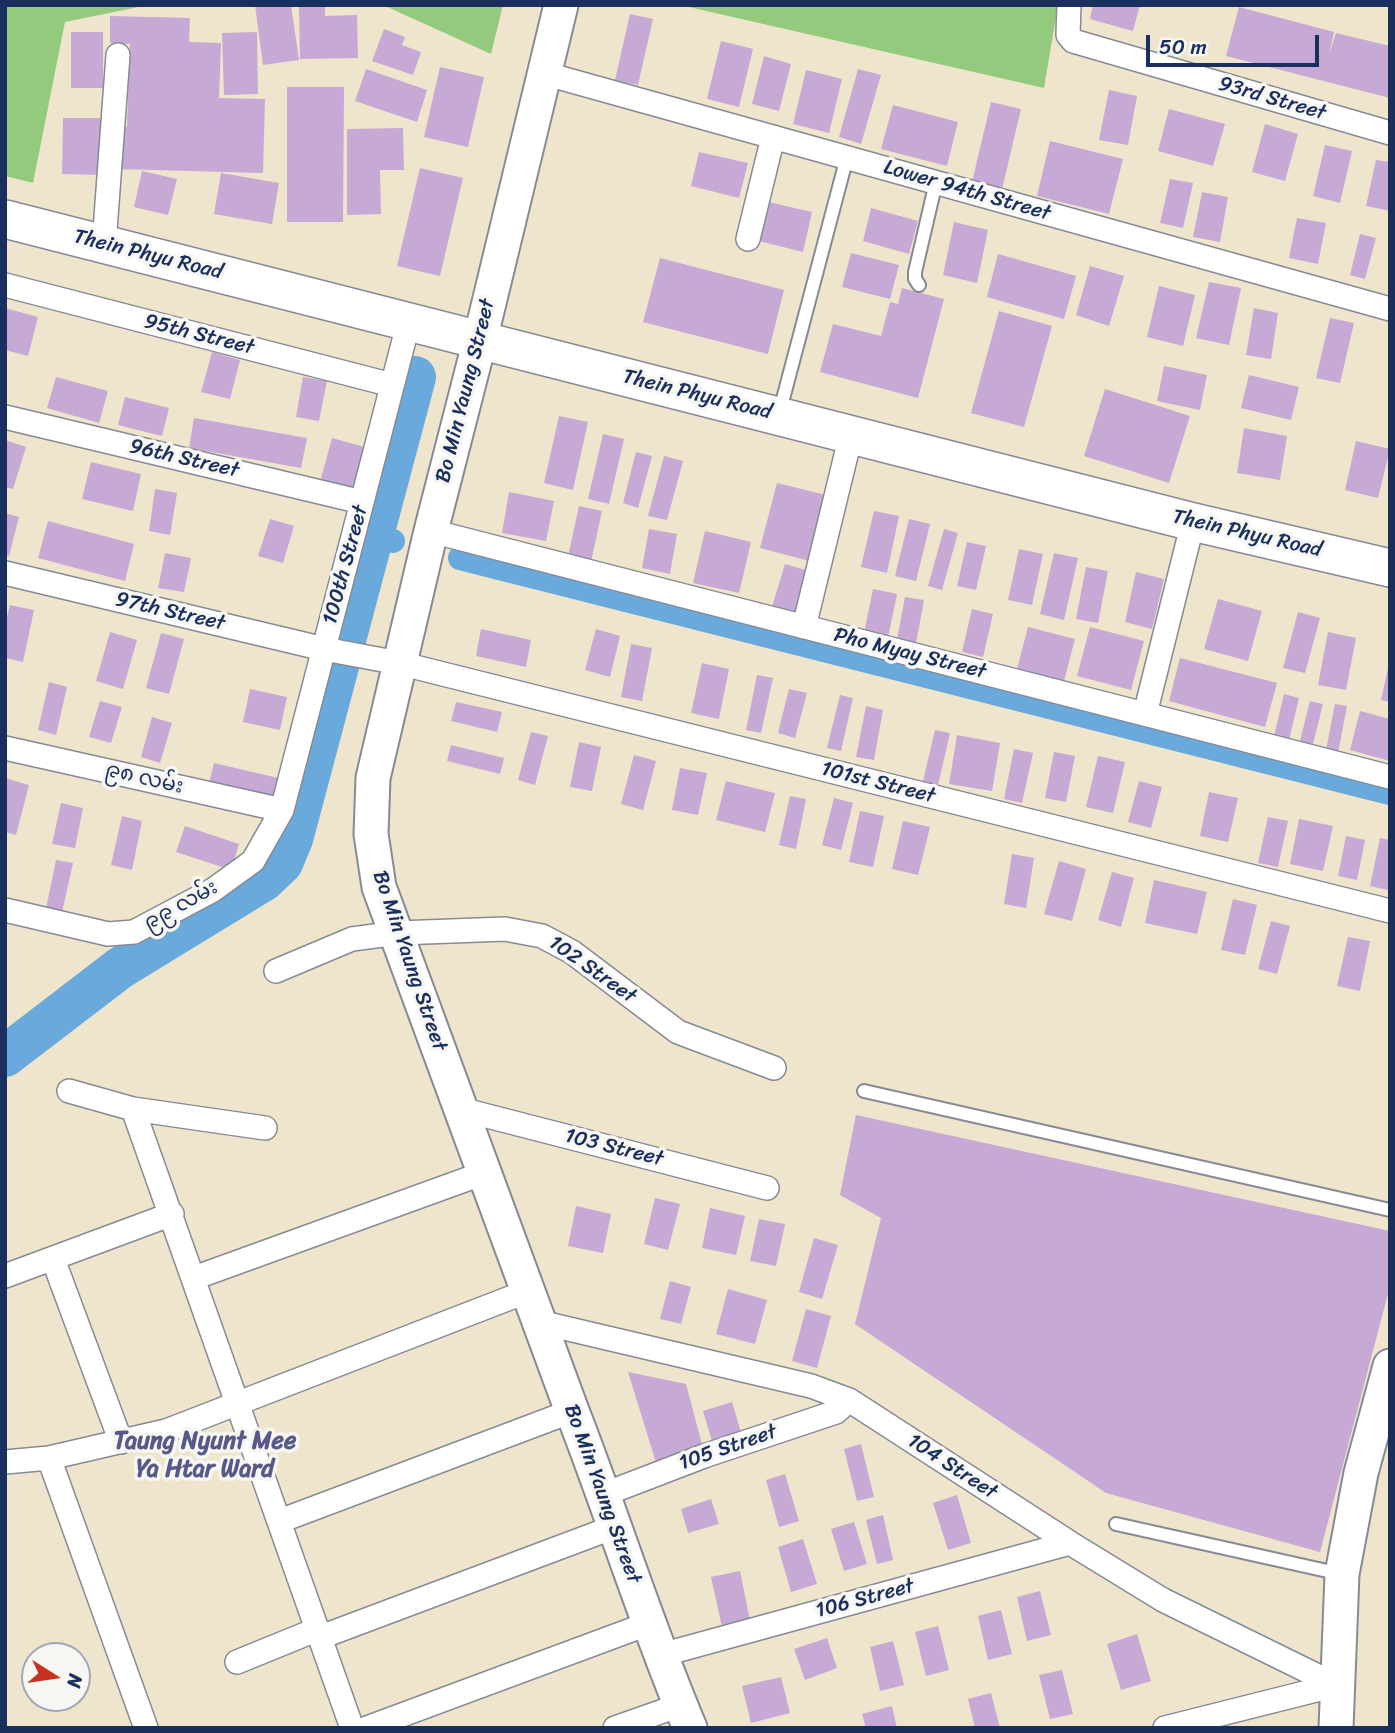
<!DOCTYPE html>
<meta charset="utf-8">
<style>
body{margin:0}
#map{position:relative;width:1395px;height:1733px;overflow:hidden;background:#efe5cc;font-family:Sriracha,sans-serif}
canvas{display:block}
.frame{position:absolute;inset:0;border:7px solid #1b2f5e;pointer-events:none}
.north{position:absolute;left:21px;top:1642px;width:70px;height:70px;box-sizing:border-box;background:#f6f6f2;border:2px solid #9ea6b7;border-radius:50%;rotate:102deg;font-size:19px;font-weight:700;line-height:28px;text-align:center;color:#1b2f5e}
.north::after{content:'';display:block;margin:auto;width:24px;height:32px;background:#c8321e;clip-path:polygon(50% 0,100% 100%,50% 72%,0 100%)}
.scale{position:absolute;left:1146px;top:35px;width:173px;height:32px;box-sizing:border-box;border:4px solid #1b2f5e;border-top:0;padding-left:9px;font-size:21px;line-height:24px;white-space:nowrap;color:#1b2f5e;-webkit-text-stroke:5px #f6f6f2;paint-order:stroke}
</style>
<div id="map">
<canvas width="1395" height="1733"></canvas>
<div class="frame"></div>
<div class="north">N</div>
<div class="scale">50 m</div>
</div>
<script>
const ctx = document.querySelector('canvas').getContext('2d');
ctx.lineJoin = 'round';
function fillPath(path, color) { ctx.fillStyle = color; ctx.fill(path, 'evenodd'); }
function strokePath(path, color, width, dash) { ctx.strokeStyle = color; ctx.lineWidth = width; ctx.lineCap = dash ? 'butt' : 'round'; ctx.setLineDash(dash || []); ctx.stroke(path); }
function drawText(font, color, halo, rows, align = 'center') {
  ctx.font = font + ' Sriracha,"Noto Sans Myanmar",sans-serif'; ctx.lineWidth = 7; ctx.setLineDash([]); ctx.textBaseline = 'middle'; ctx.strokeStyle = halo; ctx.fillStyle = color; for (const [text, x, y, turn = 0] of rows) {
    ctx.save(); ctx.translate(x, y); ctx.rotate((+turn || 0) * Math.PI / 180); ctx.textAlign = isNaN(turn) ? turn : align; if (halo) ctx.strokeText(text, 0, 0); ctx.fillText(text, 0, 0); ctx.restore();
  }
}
fillPath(new Path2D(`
 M5 5H148L65 22 33 183 5 176Z
 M383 5H503L491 54Z
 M680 5H1058L1044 88Z`), '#94ca7d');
strokePath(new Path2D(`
 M374 536 393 541
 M460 558 1390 793`), '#69a9dc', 24);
strokePath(new Path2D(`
 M5 1056 120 968 264 880 282 863 292 839 415 377`), '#69a9dc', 42);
fillPath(new Path2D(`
 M255 5H291L299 60 263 65Z
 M299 5H325V16L357 15 358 58 300 59Z
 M1093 5H1140L1133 31 1090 19Z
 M1239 7 1334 32 1329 55 1336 33 1390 46V98L1226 56Z
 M630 14 653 19 638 85 615 80Z
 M110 16 190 18 189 42 221 43 219 98 265 99 263 173 115 169 116 127H127L130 44 110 43Z
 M384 29 405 37 402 45 421 52 413 75 372 61Z
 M71 32H103V88H71Z
 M257 32 258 94 224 95 222 33Z
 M721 41 753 49 739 107 707 99Z
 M764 56 791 64 779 111 752 104Z
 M440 67 484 77 468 147 424 137Z
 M366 69 427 90 417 122 355 101Z
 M858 69 881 75 861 144 839 137Z
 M806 70 842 79 829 133 793 124Z
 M287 87H344L343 222H287Z
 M1109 90 1137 96 1128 145 1099 140Z
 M991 102 1021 109 1002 189 972 182Z
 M893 105 958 122 947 166 881 149Z
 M1169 109 1225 124 1213 166 1158 151Z
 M63 118H101V175L62 174Z
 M1265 124 1298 134 1285 181 1252 172Z
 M403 128 404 170H380L381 214 347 215V129Z
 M1050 141 1123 159 1109 214 1037 196Z
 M1325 145 1352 151 1340 203 1313 196Z
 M699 152 748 163 739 198 691 186Z
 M1376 160 1390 162V211L1366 206Z
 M420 168 463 178 440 276 397 266Z
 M142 171 177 179 168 215 134 207Z
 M221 173 279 183 272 224 214 214Z
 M1170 179 1193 183 1183 228 1160 223Z
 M1202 192 1228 197 1220 242 1193 237Z
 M764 201 812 212 803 252 755 240Z
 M871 208 918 221 909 254 863 241Z
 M1297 218 1326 223 1318 264 1289 258Z
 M954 222 988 230 977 283 943 275Z
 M1360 234 1376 238 1365 279 1350 275Z
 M851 253 899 265 890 299 842 287Z
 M998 254 1076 276 1064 319 987 297Z
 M660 258 784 290 768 354 643 322Z
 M1090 266 1124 276 1109 326 1076 315Z
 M1209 282 1241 288 1229 345 1196 338Z
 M1159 286 1195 295 1183 346 1147 337Z
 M902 288 944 299 918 398 820 372 833 324 881 336 890 302 898 304Z
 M5 308 38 317 28 356 5 350Z
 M1254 308 1278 313 1271 359 1246 355Z
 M999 311 1052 326 1024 427 971 413Z
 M1330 318 1354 323 1340 383 1316 378Z
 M212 352 240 360 230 399 201 392Z
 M1164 366 1207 375 1200 410 1157 401Z
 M1249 375 1299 387 1291 420 1241 408Z
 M56 377 108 391 99 423 47 408Z
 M303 377 327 381 319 421 296 417Z
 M1105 389 1190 416 1169 483 1084 456Z
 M125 397 169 408 162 436 118 425Z
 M559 416 588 422 573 490 544 483Z
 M194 418 307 438 301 468 189 448Z
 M1244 428 1287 436 1280 480 1237 473Z
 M603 434 624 439 609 504 588 499Z
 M332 438 372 449 361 493 320 482Z
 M5 440 26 447 13 489 5 487Z
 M1356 441 1390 449 1378 498 1345 490Z
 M636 452 652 456 638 508 623 503Z
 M664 456 683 461 667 520 648 516Z
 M91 462 141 474 133 511 82 499Z
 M777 483 834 497 817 563 760 548Z
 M155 489 177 493 170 535 149 531Z
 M509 492 554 501 546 541 502 533Z
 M579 506 602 511 591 562 568 557Z
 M874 511 899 516 887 573 861 567Z
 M5 513 19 517 9 556 5 555Z
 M270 519 294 526 283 563 258 556Z
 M909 519 930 524 916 581 895 576Z
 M48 521 134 544 125 581 38 558Z
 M649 529 677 534 670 574 642 568Z
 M944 529 958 533 942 590 928 586Z
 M705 531 751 542 739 593 693 583Z
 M967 542 986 546 976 590 957 586Z
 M1019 549 1043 554 1032 605 1008 600Z
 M165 553 191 558 184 592 158 588Z
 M1054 553 1078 558 1064 620 1040 614Z
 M785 564 809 571 795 615 772 607Z
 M1086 567 1108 571 1098 623 1076 619Z
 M1136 572 1164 579 1152 629 1125 622Z
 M873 589 897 594 888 638 864 633Z
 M905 597 924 600 915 649 896 645Z
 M1218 599 1262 611 1248 661 1204 649Z
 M10 605 34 610 23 662 5 658V625Z
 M972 609 993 614 983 657 962 652Z
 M1298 612 1320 618 1305 673 1283 668Z
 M1028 627 1075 639 1064 681 1017 669Z
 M1090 627 1144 641 1131 690 1077 676Z
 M481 629 531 640 526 667 476 656Z
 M596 629 620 636 610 677 585 670Z
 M110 632 137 640 123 689 96 681Z
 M1328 632 1356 638 1346 690 1318 685Z
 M161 633 184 639 169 694 146 688Z
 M631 644 652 648 642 701 621 697Z
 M1180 658 1277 683 1265 727 1169 701Z
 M702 663 729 669 719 719 691 713Z
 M1389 663H1390V702L1381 700Z
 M757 675 773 678 761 733 746 730Z
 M49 682 67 687 56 735 38 730Z
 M250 689 287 697 280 730 243 722Z
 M789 689 807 693 795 738 778 733Z
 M1284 694 1299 698 1289 740 1274 736Z
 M840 695 853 698 841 751 827 748Z
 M100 701 122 707 111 743 89 737Z
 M1310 701 1323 704 1313 744 1300 741Z
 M456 702 502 712 497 732 451 721Z
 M1335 704 1347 706 1338 753 1326 750Z
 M866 706 883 710 874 760 856 757Z
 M1360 711 1390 719V761L1350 750Z
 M152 717 172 723 160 763 141 757Z
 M935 730 950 733 938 785 923 781Z
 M531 732 548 736 535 785 518 780Z
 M957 735 1000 743 992 791 949 784Z
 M579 742 601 747 592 791 570 787Z
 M451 745 504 758 500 774 447 761Z
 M1014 749 1033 753 1022 803 1004 799Z
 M1054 752 1075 756 1066 802 1045 798Z
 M634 755 656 761 643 810 621 804Z
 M1098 756 1125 762 1113 813 1086 807Z
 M214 763 278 778 273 797 209 783Z
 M680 768 707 773 698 815 672 810Z
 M5 778 29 785 16 835 5 832Z
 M726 781 775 793 765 832 716 820Z
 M1139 781 1162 787 1151 828 1128 822Z
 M1209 792 1238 798 1228 842 1200 836Z
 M790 796 806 799 796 849 779 845Z
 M834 798 853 803 841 850 822 845Z
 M61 803 83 808 75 848 52 844Z
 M860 811 884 816 873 867 849 862Z
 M122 816 142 821 132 870 111 865Z
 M1268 817 1288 821 1278 867 1258 863Z
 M1299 819 1333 826 1323 871 1290 864Z
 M903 821 930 827 918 875 892 869Z
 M185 826 239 844 231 870 176 852Z
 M1346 836 1365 840 1357 880 1338 876Z
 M1380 838 1390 840 1388 890 1370 886Z
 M1012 854 1034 858 1026 908 1004 904Z
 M56 860 73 863 62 912 46 909Z
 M1059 861 1086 869 1072 921 1044 914Z
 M1112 872 1134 878 1121 927 1098 920Z
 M1154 880 1207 892 1197 934 1145 923Z
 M1233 899 1257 905 1245 955 1221 950Z
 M1271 921 1290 926 1277 974 1258 969Z
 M1348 937 1370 941 1360 991 1337 986Z
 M856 1115 1390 1231V1286L1320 1552 1106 1493 855 1324 881 1218 840 1195Z
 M655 1198 680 1204 668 1250 644 1244Z
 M576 1206 611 1214 603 1253 568 1246Z
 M710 1208 745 1216 736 1255 702 1248Z
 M759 1219 785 1224 776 1266 750 1261Z
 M814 1238 838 1245 822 1299 799 1292Z
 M670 1281 691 1287 681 1324 660 1319Z
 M728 1289 767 1300 755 1344 716 1334Z
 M806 1309 831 1316 817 1368 792 1361Z
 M628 1372 686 1384 704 1452 658 1469Z
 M732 1402 743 1439 714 1448 703 1411Z
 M861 1444 874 1497 857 1501 844 1449Z
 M785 1474 799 1521 779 1527 766 1480Z
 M957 1495 971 1543 948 1550 933 1503Z
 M711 1499 719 1524 688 1533 681 1509Z
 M883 1515 893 1560 877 1564 866 1520Z
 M854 1522 867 1564 844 1571 831 1529Z
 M803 1539 817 1584 791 1592 778 1547Z
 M740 1571 750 1621 722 1627 711 1577Z
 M1040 1591 1051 1635 1027 1641 1017 1597Z
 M1001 1610 1012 1654 988 1660 978 1616Z
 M938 1626 949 1670 926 1676 915 1632Z
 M1137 1634 1151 1681 1121 1690 1107 1644Z
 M827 1638 837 1668 805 1680 794 1649Z
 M893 1641 904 1685 880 1691 870 1647Z
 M1062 1670 1073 1714 1050 1719 1039 1675Z
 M781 1677 790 1713 751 1723 742 1686Z
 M991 1693 1000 1728H975L968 1699Z
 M892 1706 897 1728H866L862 1714Z`), '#c6a9d5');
const lane = new Path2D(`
 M919 285 915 279V272L936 182
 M779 414 847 157
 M864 1091 1390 1210
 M1116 1524 1341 1574`);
const street = new Path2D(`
 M1069 5 1068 35 1073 41 1390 133
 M543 73 1390 309
 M748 239 773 137
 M104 244 118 55
 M5 285 392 385
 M5 417 362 502
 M431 531 1390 777
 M5 573 324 649 399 663 1390 911
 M804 627 851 435
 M1145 714 1193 522
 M5 748 282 810
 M5 910 108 934 134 932 213 890 253 861 282 810 409 321
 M276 971 352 939 398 933 505 929 542 936 572 952 678 1032 774 1068
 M69 1091 133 1109 265 1128
 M133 1109 352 1728
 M460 1109 767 1188
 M53 1259 121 1442
 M5 1276 172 1214
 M194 1278 484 1173
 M539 1322 811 1386 849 1400 1070 1543 1163 1600 1336 1685
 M49 1458 146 1728
 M5 1462 49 1458 166 1431 528 1291
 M605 1494 704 1456 836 1412 849 1400
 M280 1521 572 1411
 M321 1637 614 1527
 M661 1655 1070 1543
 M237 1662 318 1629
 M367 1728 650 1623
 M615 1728 680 1705
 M1165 1728 1336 1685`);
const secondary = new Path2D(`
 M561 5 480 340 431 531 373 778 371 834 379 887 572 1411C613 1516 646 1624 690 1728
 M1336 1728 1342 1574 1361 1473 1390 1366`);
const primary = new Path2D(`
 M5 219 1193 522 1390 568`);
strokePath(lane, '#858a95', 16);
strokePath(street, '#858a95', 26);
strokePath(secondary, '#858a95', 37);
strokePath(primary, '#858a95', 40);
strokePath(lane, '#fff', 12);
strokePath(street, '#fff', 23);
strokePath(secondary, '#fff', 33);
strokePath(primary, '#fff', 37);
drawText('21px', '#1b2f5e', '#f6f6f2', [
 ["93rd Street",1272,99,16],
 ["Lower 94th Street",967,191,16],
 ["Thein Phyu Road",148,255,14],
 ["95th Street",199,335,14],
 ["Bo Min Yaung Street",466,391,-76],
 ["Thein Phyu Road",697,395,14],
 ["96th Street",184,459,13],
 ["Thein Phyu Road",1247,534,13],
 ["100th Street",346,565,-75],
 ["97th Street",170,612,13],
 ["Pho Myay Street",910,654,14],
 ["၉၈ လမ်း",144,779,13],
 ["101st Street",878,783,14],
 ["၉၉ လမ်း",181,906,-29],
 ["Bo Min Yaung Street",409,961,71],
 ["102 Street",592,970,35],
 ["103 Street",614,1148,14],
 ["105 Street",728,1448,-19],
 ["104 Street",952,1467,33],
 ["Bo Min Yaung Street",602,1494,70],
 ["106 Street",865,1599,-15]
]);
drawText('bold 24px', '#575a88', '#f6f6f2', [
 ["Taung Nyunt Mee",205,1442],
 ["Ya Htar Ward",205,1470]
]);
</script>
